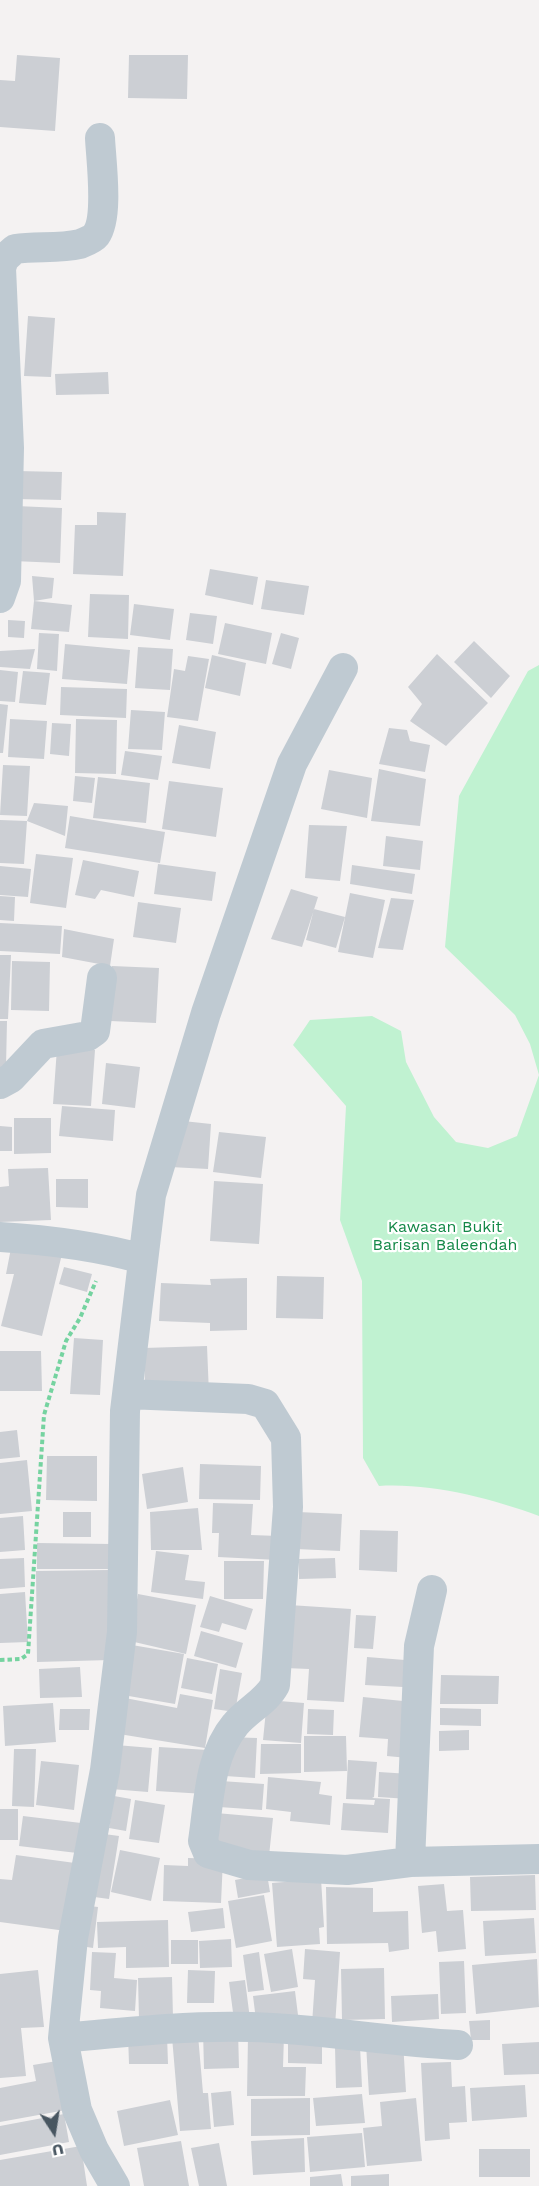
<!DOCTYPE html>
<style>
body{margin:0}
#map{position:relative;width:539px;height:2186px;overflow:hidden;background:#f4f2f2;font-family:"Work Sans",sans-serif}
canvas{display:block}
.north{position:absolute;left:24px;top:2102px;width:60px;height:60px;-webkit-text-stroke:4px #fff;paint-order:stroke;rotate:168deg;font-size:16px;font-weight:700;line-height:24px;text-align:center;color:#485661}
.north::after{content:'';display:block;margin:auto;width:21px;height:27px;background:#485661;clip-path:polygon(50% 0,100% 100%,50% 72%,0 100%)}
</style>
<div id="map">
<canvas width="539" height="2186"></canvas>
<div class="north">U</div>
</div>
<script>
const ctx = document.querySelector('canvas').getContext('2d');
ctx.lineJoin = 'round';
function fillPath(path, color) { ctx.fillStyle = color; ctx.fill(path, 'evenodd'); }
function strokePath(path, color, width, dash) { ctx.strokeStyle = color; ctx.lineWidth = width; ctx.lineCap = dash ? 'butt' : 'round'; ctx.setLineDash(dash || []); ctx.stroke(path); }
function drawText(font, color, halo, rows, align = 'center') {
  ctx.font = font + ' "Work Sans",sans-serif'; ctx.lineWidth = 4.5; ctx.setLineDash([]); ctx.textBaseline = 'middle'; ctx.strokeStyle = halo; ctx.fillStyle = color; for (const [text, x, y, turn = 0] of rows) {
    ctx.save(); ctx.translate(x, y); ctx.rotate((+turn || 0) * Math.PI / 180); ctx.textAlign = isNaN(turn) ? turn : align; if (halo) ctx.strokeText(text, 0, 0); ctx.fillText(text, 0, 0); ctx.restore();
  }
}
fillPath(new Path2D(`
 M539 665V1516C489 1498 432 1483 379 1486L363 1458 362 1281 340 1220 346 1106 293 1045 310 1020 372 1016 401 1031 406 1062 434 1117 456 1142 488 1148 517 1136 539 1075 530 1044 515 1015 445 947 459 796 528 671Z`), '#c0f2d1');
fillPath(new Path2D(`
 M17 55 60 58 55 131 0 127V80L15 81Z
 M129 55H188L187 99 128 98Z
 M28 316 55 318 51 377 24 376Z
 M108 372 109 394 56 395 55 374Z
 M17 471 62 472 61 500 16 499Z
 M16 506 62 508 60 563 13 561Z
 M97 512 126 513 123 576 73 574 75 525H97Z
 M210 569 258 577 253 605 205 595Z
 M32 576 54 578 52 598 34 601Z
 M266 580 309 586 304 615 261 609Z
 M90 594 129 595 128 639 88 637Z
 M34 601 72 605 69 632 31 629Z
 M134 604 174 609 170 640 130 635Z
 M190 613 217 616 213 644 186 640Z
 M8 620 25 621 24 638 8 637Z
 M225 623 272 633 266 664 218 654Z
 M39 633 59 634 57 671 37 669Z
 M281 633 299 638 291 669 272 664Z
 M474 641 510 676 491 698 454 662Z
 M65 644 130 650 127 684 62 679Z
 M138 647 173 649 170 690 135 688Z
 M35 649 30 669 0 667V651Z
 M437 654 488 703 446 746 410 721 422 704 408 687Z
 M212 655 246 663 240 696 205 688Z
 M188 656 209 659 198 721 167 717 174 669 185 671Z
 M0 670 18 672 15 702 0 701Z
 M23 671 50 673 46 705 19 703Z
 M61 687 127 689 126 718 60 715Z
 M0 704 8 705 3 753H0Z
 M131 710 165 712 162 750 128 749Z
 M10 719 47 721 44 759 8 757Z
 M76 719 117 720 116 774 75 773Z
 M52 723 71 724 69 756 50 754Z
 M179 725 216 732 210 769 172 763Z
 M389 728 407 730 410 741 430 745 425 772 379 764Z
 M125 751 162 756 158 780 121 775Z
 M3 765 30 766 27 816 0 815Z
 M379 769 426 779 420 826 371 821Z
 M329 770 372 778 367 818 321 809Z
 M75 776 95 778 92 803 73 801Z
 M98 777 150 783 146 823 93 818Z
 M169 781 223 788 216 837 162 829Z
 M34 803 68 806 65 836 27 821Z
 M70 816 165 832 160 863 65 848Z
 M0 820 27 821 24 864 0 863Z
 M309 825 347 826 340 881 305 878Z
 M386 836 423 841 420 870 383 866Z
 M36 854 73 858 66 908 30 903Z
 M83 860 139 871 134 897 101 890 95 899 75 895Z
 M158 864 216 872 212 901 154 894Z
 M352 865 415 874 412 894 350 884Z
 M0 866 31 869 28 897 0 895Z
 M291 889 318 897 302 947 271 939Z
 M350 893 385 900 373 958 338 952Z
 M0 896 15 897 14 921 0 920Z
 M391 898 414 900 403 950 378 948Z
 M138 902 181 908 176 943 133 937Z
 M314 909 345 917 336 948 306 940Z
 M0 923 62 926 60 954 0 951Z
 M64 929 114 939 110 966 62 957Z
 M0 955H11L8 1019H0Z
 M12 961 50 962 49 1011 11 1010Z
 M112 966 159 968 156 1023 110 1021Z
 M0 1021H7L6 1067H0Z
 M57 1048 95 1050 91 1106 53 1104Z
 M106 1063 140 1067 135 1108 102 1104Z
 M62 1106 115 1110 113 1141 59 1136Z
 M14 1118H51V1153L14 1154Z
 M174 1120 211 1124 208 1169 170 1167Z
 M0 1126 12 1127V1151H0Z
 M219 1132 266 1137 261 1178 213 1172Z
 M48 1168 51 1220 0 1222V1187L9 1186 8 1169Z
 M56 1179H88V1208L56 1207Z
 M214 1181 263 1184 259 1244 210 1241Z
 M12 1243 62 1254 42 1336 1 1326 14 1274H6Z
 M64 1267 92 1274 87 1292 59 1284Z
 M277 1276 324 1277 323 1319 276 1318Z
 M247 1278V1330L210 1331V1323L159 1321 161 1283 211 1285 210 1279Z
 M74 1338 103 1340 100 1395 70 1394Z
 M207 1346 209 1394 145 1389 144 1348Z
 M0 1351H41L42 1391H0Z
 M17 1430 20 1457 0 1459V1432Z
 M47 1456H97V1501L46 1500Z
 M27 1460 32 1511 0 1514V1463Z
 M200 1464 261 1466 260 1500 199 1499Z
 M183 1467 188 1502 147 1509 142 1474Z
 M213 1503 253 1504 251 1535 278 1536V1560L218 1557 219 1533H212Z
 M198 1508 202 1550H151L150 1512Z
 M63 1512H91V1537H63Z
 M298 1512 342 1514 340 1551 296 1549Z
 M23 1516 25 1550 0 1552V1518Z
 M360 1530 398 1531 397 1572 359 1570Z
 M37 1543 112 1544V1569H37Z
 M156 1551 189 1555 185 1580 205 1582 203 1599 151 1592Z
 M24 1558 25 1587 0 1589V1559Z
 M335 1558 336 1578 299 1579V1559Z
 M224 1561H264L263 1599H224Z
 M109 1570 110 1660 37 1662 36 1571Z
 M25 1592 28 1642 0 1643V1594Z
 M138 1594 196 1605 186 1654 130 1641Z
 M210 1596 253 1609 246 1630 222 1623 219 1632 200 1627Z
 M289 1605 351 1609 344 1702 307 1700 309 1669 285 1668Z
 M356 1615 376 1616 373 1649 354 1648Z
 M201 1631 243 1643 236 1668 194 1656Z
 M132 1645 184 1654 175 1704 123 1695Z
 M367 1657 405 1660 403 1687 365 1685Z
 M187 1658 218 1664 212 1694 181 1688Z
 M80 1667 82 1697 40 1698 39 1669Z
 M220 1669 242 1673 235 1712 214 1709Z
 M441 1675 499 1676 498 1704H440Z
 M180 1694 213 1700 205 1748 119 1734 125 1698 177 1708Z
 M363 1697 413 1702 408 1758 387 1756 388 1739 359 1737Z
 M267 1700 304 1703 301 1743 263 1740Z
 M53 1703 56 1742 5 1746 3 1706Z
 M440 1708 481 1709V1726L440 1725Z
 M60 1709H90L89 1730H59Z
 M308 1709 334 1710 333 1735 307 1734Z
 M469 1730V1750L439 1751V1731Z
 M304 1736H346L347 1771 304 1772Z
 M227 1737 257 1738 255 1778 225 1776Z
 M261 1744H301V1773L260 1774Z
 M116 1745 152 1748 148 1792 111 1789Z
 M159 1747 208 1750 205 1794 156 1791Z
 M14 1749H36L34 1807 12 1806Z
 M348 1760 377 1762 374 1797 372 1798 390 1799 388 1833 341 1830 343 1803 374 1805 375 1800 346 1799Z
 M41 1761 79 1765 74 1810 36 1805Z
 M379 1772 410 1774 409 1799 378 1797Z
 M268 1777 321 1782 319 1794 332 1796 330 1825 290 1821 291 1812 266 1809Z
 M221 1781 264 1784 262 1810 219 1807Z
 M114 1796 131 1799 126 1831 109 1828Z
 M135 1800 165 1805 159 1843 129 1839Z
 M0 1809H18V1840H0Z
 M216 1813 273 1818 269 1856 212 1851Z
 M23 1816 81 1823 77 1853 19 1846Z
 M97 1833 119 1836 109 1899 87 1896Z
 M120 1850 160 1858 151 1901 111 1892Z
 M16 1855 75 1863 66 1931 0 1922V1879L12 1880Z
 M188 1858 223 1859 221 1903 163 1901 164 1865 188 1866Z
 M267 1874 270 1892 238 1898 235 1880Z
 M535 1875 536 1910 471 1911 470 1877Z
 M321 1879 324 1927 319 1928 320 1944 277 1947 272 1883Z
 M444 1884 447 1911 463 1910 466 1949 438 1952 436 1931 422 1933 418 1886Z
 M326 1887 373 1888V1912L408 1911 409 1949 389 1952 388 1943 327 1944Z
 M264 1895 272 1941 236 1948 228 1901Z
 M80 1905 98 1907 93 1948 87 1947Z
 M223 1908 225 1928 191 1932 188 1912Z
 M534 1918 536 1953 485 1956 483 1921Z
 M168 1920 169 1967 126 1968V1947L98 1948 97 1922Z
 M231 1939 232 1967 200 1968 199 1941Z
 M171 1940H198V1964H171Z
 M292 1949 298 1987 271 1992 264 1954Z
 M305 1949 340 1952 335 2026 312 2024 315 1980 303 1979Z
 M92 1952 116 1953 114 1978 137 1980 135 2011 100 2008 101 1991 90 1990Z
 M259 1952 264 1990 248 1992 243 1955Z
 M537 1959 539 2007 476 2014 472 1965Z
 M464 1961 466 2013 441 2014 439 1962Z
 M384 1968 385 2019 342 2020 341 1969Z
 M38 1970 44 2027 21 2028 26 2076 0 2078V1974Z
 M188 1970 215 1971 214 2003H187Z
 M172 1977 173 2018 139 2019 138 1978Z
 M245 1980 250 2019 234 2020 229 1982Z
 M295 1991 298 2015 256 2020 253 1996Z
 M438 1994 439 2019 392 2022 391 1996Z
 M490 2020V2040H471L469 2021Z
 M238 2030 239 2068 204 2069 203 2031Z
 M128 2035H167L168 2064H129Z
 M198 2035 203 2093H208L211 2129 180 2131 172 2037Z
 M248 2036H284L283 2067H306L305 2096H247Z
 M288 2038H322V2064L288 2063Z
 M403 2041 406 2092 369 2095 366 2044Z
 M539 2042V2074L504 2075 502 2044Z
 M360 2046 362 2087 336 2088 335 2047Z
 M57 2061 66 2110 0 2122V2088L36 2081 33 2065Z
 M451 2062 452 2087 465 2086 467 2122 449 2123 450 2139 425 2141 421 2063Z
 M525 2085 527 2117 472 2121 470 2088Z
 M231 2091 234 2125 214 2127 211 2093Z
 M362 2094 365 2123 316 2126 313 2098Z
 M310 2098V2135L251 2136V2099Z
 M416 2098 422 2161 367 2166 363 2128 382 2126 380 2102Z
 M170 2100 178 2135 124 2146 117 2111Z
 M64 2114 69 2142 0 2155V2126Z
 M362 2133 365 2167 310 2172 307 2137Z
 M304 2138 305 2172 253 2175 251 2141Z
 M181 2141 189 2186H144L137 2148Z
 M219 2143 227 2186H199L191 2148Z
 M81 2146 87 2186H0V2160Z
 M479 2149H530V2177H479Z
 M341 2174 343 2186H310V2177Z
 M389 2174V2186H351V2176Z`), '#cccfd4');
strokePath(new Path2D(`
 M0 1660 21 1659 28 1654 44 1415 66 1341 80 1318 96 1281`), '#75d3a0', 4, [4.5, 3]);
strokePath(new Path2D(`
 M0 598 6 581 9 448 1 268 4 259 15 249C37 246 59 249 80 244 85 242 93 239 96 235 109 217 101 160 100 138
 M0 1084 11 1078 43 1044 88 1036 95 1031 102 978
 M0 1237C49 1240 96 1246 143 1259
 M127 1394 248 1399 265 1404 286 1438 288 1507 275 1685C266 1702 247 1710 235 1725 209 1756 209 1802 203 1841L208 1853 249 1865 347 1870 410 1862 539 1859
 M410 1862 419 1646 432 1590
 M63 2038C126 2032 189 2025 252 2027 321 2029 389 2042 458 2045
 M115 2186 94 2150 77 2110 63 2038 73 1938 105 1770 122 1632 125 1411 151 1195 206 1013 292 764 343 668`), '#bfcad2', 30);
drawText('16px', '#138847', '#fff', [
 ["Kawasan Bukit",445,1227],
 ["Barisan Baleendah",445,1245]
]);
</script>
